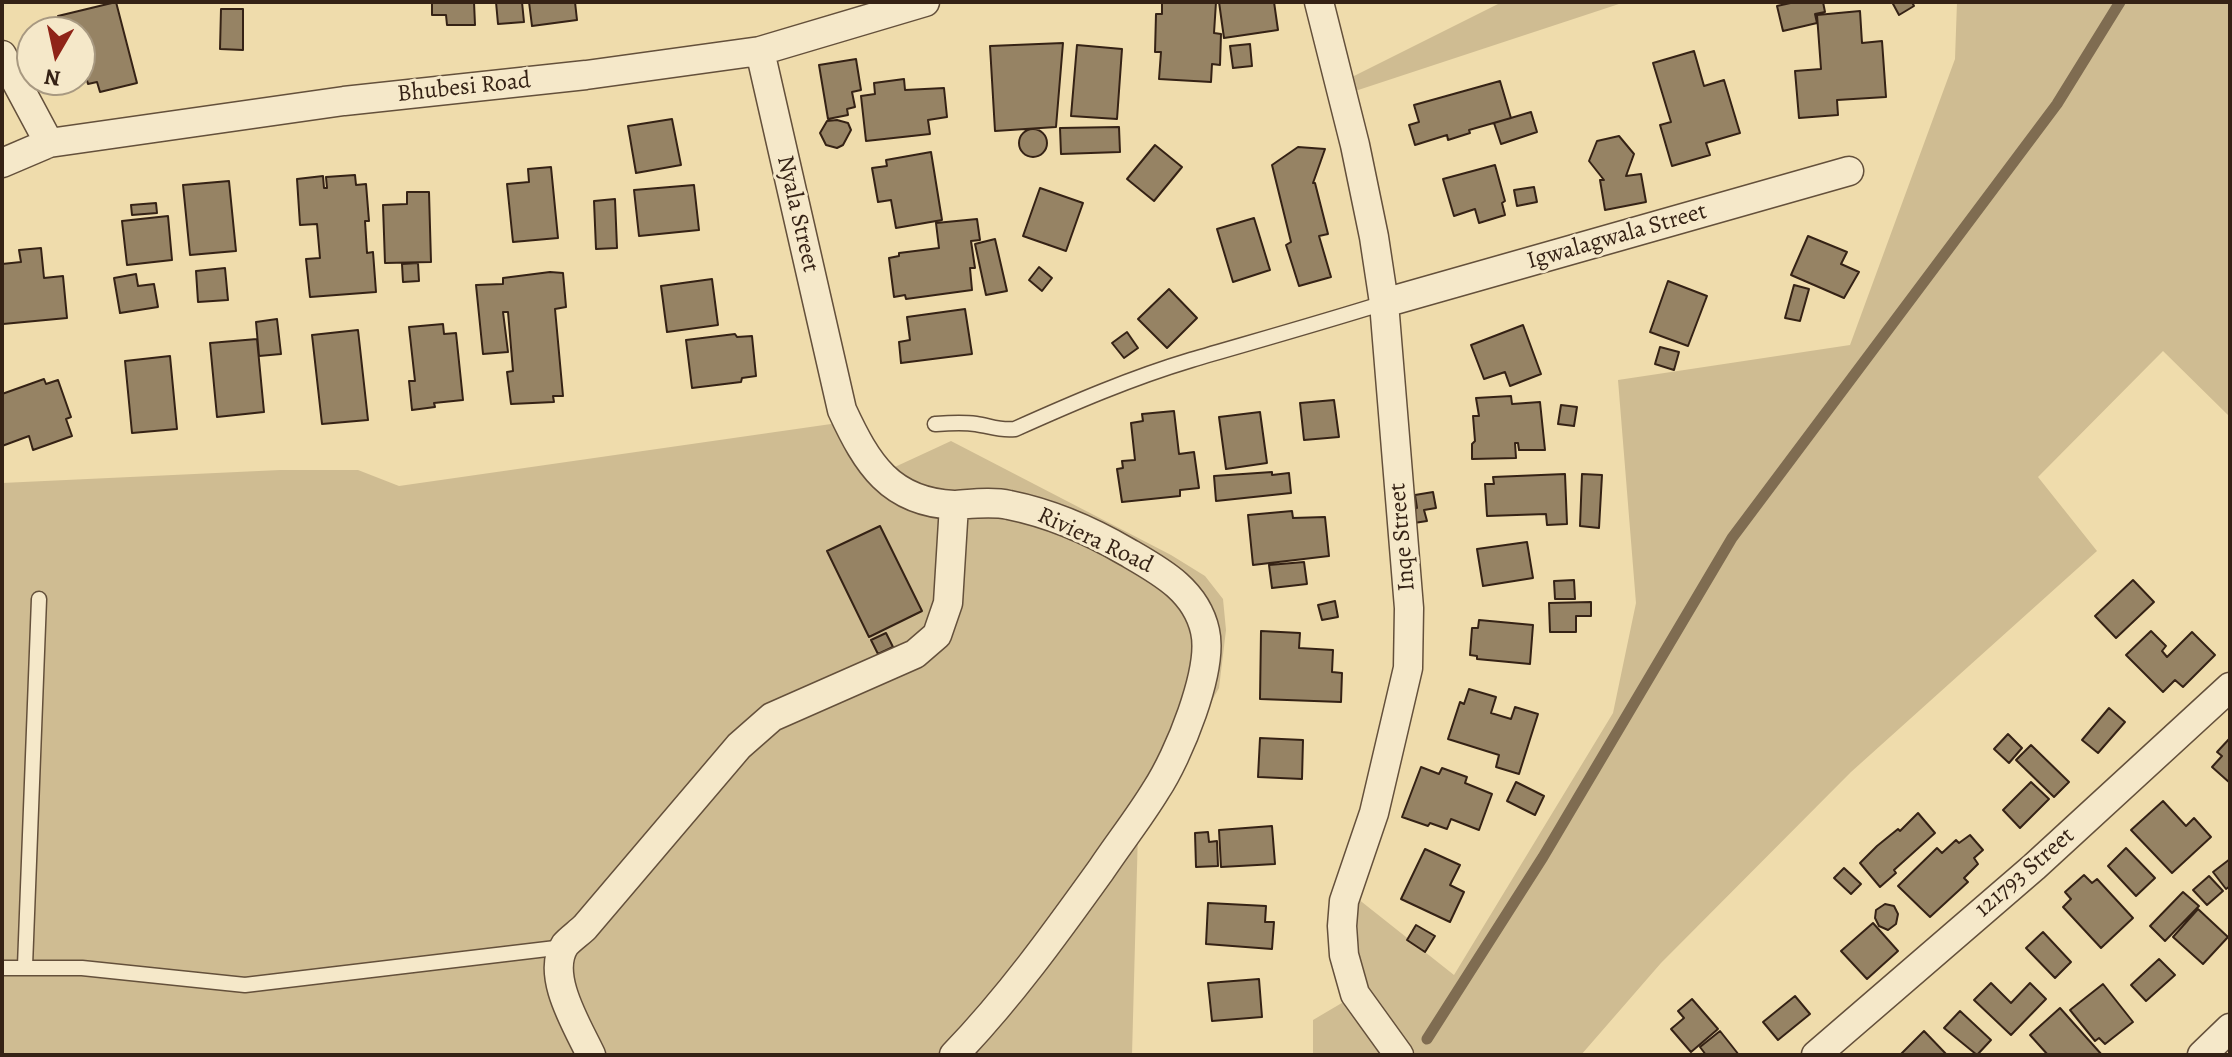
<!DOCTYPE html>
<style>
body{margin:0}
#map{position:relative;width:2232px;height:1057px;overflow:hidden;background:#efdcac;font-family:Alegreya,serif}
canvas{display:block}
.frame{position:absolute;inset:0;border:4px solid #352215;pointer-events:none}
.north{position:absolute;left:16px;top:16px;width:80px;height:80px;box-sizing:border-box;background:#f5e8c9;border:2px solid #a89981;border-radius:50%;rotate:189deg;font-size:22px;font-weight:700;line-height:32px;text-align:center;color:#352215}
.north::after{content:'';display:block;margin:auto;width:28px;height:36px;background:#8f2418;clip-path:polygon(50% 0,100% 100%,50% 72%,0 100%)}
</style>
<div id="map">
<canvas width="2232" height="1057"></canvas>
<div class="frame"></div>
<div class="north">N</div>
</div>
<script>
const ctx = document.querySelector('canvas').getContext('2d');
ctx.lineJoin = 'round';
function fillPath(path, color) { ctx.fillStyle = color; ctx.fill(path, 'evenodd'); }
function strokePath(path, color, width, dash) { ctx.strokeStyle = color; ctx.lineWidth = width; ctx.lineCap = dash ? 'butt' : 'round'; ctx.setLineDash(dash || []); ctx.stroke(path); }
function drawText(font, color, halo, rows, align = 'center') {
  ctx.font = font + ' Alegreya,serif'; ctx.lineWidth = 6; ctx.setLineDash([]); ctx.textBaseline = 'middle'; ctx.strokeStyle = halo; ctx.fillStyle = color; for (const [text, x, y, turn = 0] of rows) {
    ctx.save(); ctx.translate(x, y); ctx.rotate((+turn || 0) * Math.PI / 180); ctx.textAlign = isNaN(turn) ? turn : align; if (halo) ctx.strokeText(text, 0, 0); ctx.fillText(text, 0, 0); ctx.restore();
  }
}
fillPath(new Path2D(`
 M1502 2H1625L1340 96 1338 84Z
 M1957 2H2230V417L2163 351 2038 477 2097 551 1851 772 1661 963 1581 1055H1313V1020L1357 994 1348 891 1454 975 1613 713 1636 603 1618 380 1850 345 1955 59Z
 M852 421 884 472 951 441 1171 555 1205 576 1223 599 1226 630 1219 688 1138 831 1132 1055H2V483L280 470H358L399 486Z`), '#cfbc92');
strokePath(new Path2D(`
 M1427 1039 1543 857 1732 538 2057 104 2120 2`), '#7f6c51', 11);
const building = new Path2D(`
 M116 2 137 83 100 92 97 82 88 84 80 54V32H51L48 22 58 19V16Z
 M432 2H474L475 25H447L446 15H432Z
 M496 2H522L524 22 498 24Z
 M529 2H575L577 20 532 26Z
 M1162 2H1216L1214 33 1221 34 1220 65 1212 64 1211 82 1159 79 1161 52H1155L1156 14H1162Z
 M1219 2H1274L1278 30 1224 38Z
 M1795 2H1823L1825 12 1815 14 1817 23 1783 31 1777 6Z
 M1892 2H1912L1914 6 1899 15Z
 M221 9H243V50L220 49Z
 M1860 11 1862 43 1882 41 1886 97 1837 100 1838 115 1799 118 1795 71 1821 69 1817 15Z
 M1063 43 1056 127 995 131 990 46Z
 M1250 44 1252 66 1233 68 1230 46Z
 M1077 45 1122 49 1117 119 1071 116Z
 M1694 51 1704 86 1724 80 1740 133 1706 143 1710 155 1672 166 1660 125 1671 122 1653 63Z
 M856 59 861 90 852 92 855 107 847 109 848 115 828 119 819 65Z
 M904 79 905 90 944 88 947 117 928 120 930 134 866 141 861 96 875 94 874 83Z
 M1500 81 1511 118 1469 130 1470 133 1448 140 1447 135 1415 145 1409 125 1419 122 1414 105Z
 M1531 112 1537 132 1501 144 1494 123Z
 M672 119 681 165 636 173 628 126Z
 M837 120 848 123 851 130 843 145 837 148 826 145 820 133 827 121Z
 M1119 127 1120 152 1061 154 1060 128Z
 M1019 143a14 14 0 1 1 28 0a14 14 0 1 1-28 0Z
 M1619 136 1634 154 1626 176 1641 174 1646 202 1605 210 1600 180H1604L1589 161 1597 141Z
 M1155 145 1182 167 1154 201 1127 179Z
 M1298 147 1325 149 1313 183H1315L1328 234 1319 236 1331 277 1299 286 1286 245 1291 242 1272 165Z
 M931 152 942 220 896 228 891 200 878 202 872 168 887 166 886 160Z
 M1495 165 1505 201 1502 203 1505 215 1479 223 1475 209 1454 216 1443 179Z
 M551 167 558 238 513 242 507 184 529 182 528 169Z
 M355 175 356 185 366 184 369 221H365L367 253 373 252 376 292 310 297 306 259 320 258 317 224 300 225 297 179 323 176 324 188H327L326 177Z
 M229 181 236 251 190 255 183 185Z
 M694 185 699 230 639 236 634 190Z
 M1534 187 1537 202 1517 206 1514 190Z
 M1040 188 1083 203 1066 251 1023 236Z
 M407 192H429L431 262 385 263 383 205 407 204Z
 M615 199 617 248 596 249 594 201Z
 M156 203 157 213 132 215 131 205Z
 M168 216 172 260 127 265 122 221Z
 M1254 218 1270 270 1233 282 1217 229Z
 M977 219 980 240 971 241 975 268H970L972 290 906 299 905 295 894 297 889 258 899 256V253L939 248 936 223Z
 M1808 236 1847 252 1841 264 1859 272 1844 298 1791 275Z
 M995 239 1007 291 986 295 975 244Z
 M41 248 44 278 63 276 67 318 3 324 2 264 21 262 19 250Z
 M418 263 419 281 403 282 402 264Z
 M1039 267 1052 278 1042 291 1029 280Z
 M225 268 228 300 198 302 196 271Z
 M550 272 563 273 566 307 555 309 563 396H553L554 402 511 404 507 372 513 371 508 312H503L508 352 483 354 476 285 503 284V278Z
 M136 274 138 286 154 284 158 307 120 313 114 278Z
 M712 279 718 325 667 332 661 286Z
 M1668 281 1707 296 1688 346 1650 332Z
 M1794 285 1809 289 1800 321 1785 318Z
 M1169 289 1197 318 1167 348 1138 319Z
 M965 309 972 354 901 363 899 342 910 340 907 317Z
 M277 319 281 354 259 356 256 322Z
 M443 324 444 334 456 333 463 400 434 403 435 407 412 410 409 381H415L409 327Z
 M1523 325 1541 374 1510 386 1505 372 1484 379 1471 345Z
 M358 330 368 420 322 424 312 335Z
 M1127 332 1138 348 1124 358 1112 343Z
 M735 334 737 337 752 336 756 376 742 378 741 382 692 388 686 340Z
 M257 339 264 412 217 417 210 343Z
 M1660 347 1679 352 1674 370 1655 364Z
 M170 356 177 429 132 433 125 361Z
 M44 379 46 384 58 380 71 417 66 419 72 436 33 450 29 436 2 446V394Z
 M1511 396 1512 404 1540 402 1545 450H1519L1518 443H1515L1516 458 1472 459V444L1475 441 1473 416H1479L1476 398Z
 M1334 400 1339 437 1304 440 1300 403Z
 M1561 405 1577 407 1574 426 1558 424Z
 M1174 411 1179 454 1194 452 1199 488 1180 490V496L1122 502 1117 469 1123 468 1122 461 1135 460 1131 423 1143 421 1142 414Z
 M1260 412 1267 463 1226 469 1219 417Z
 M1272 472V475L1289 473 1291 493 1216 501 1214 476Z
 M1565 474 1567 524 1547 525 1546 514 1487 516 1485 484H1494L1493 477Z
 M1582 474 1602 475 1599 528 1580 526Z
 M1433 492 1436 508 1424 510 1427 521 1414 523 1412 509 1417 508 1415 495Z
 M1292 511 1293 518 1325 517 1329 556 1253 565 1248 515Z
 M880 526 922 611 869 637 827 551Z
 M1527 542 1533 578 1483 586 1477 549Z
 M1304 562 1307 584 1272 588 1269 565Z
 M1574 580 1575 599H1555L1554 581Z
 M2133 580 2154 602 2116 638 2095 616Z
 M1335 601 1338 617 1322 620 1318 605Z
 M1591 602V616H1576V632H1550L1549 603Z
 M1479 620 1533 625 1530 664 1477 659V656L1470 655 1472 628H1478Z
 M1261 631 1300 633 1299 648 1333 650 1332 672 1342 673 1341 702 1260 699Z
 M2151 631 2166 646 2162 651 2167 657 2192 632 2215 655 2183 687 2175 680 2163 692 2126 655Z
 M886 633 893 647 878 654 871 640Z
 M1469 689 1496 697 1491 713 1511 719 1515 707 1538 714 1519 774 1496 767 1499 755 1448 739 1460 702 1464 704Z
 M2109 708 2125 722 2098 753 2082 740Z
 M2008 734 2022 748 2009 763 1994 749Z
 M1260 738 1303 740 1302 779 1258 777Z
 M2230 738V783L2212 767 2222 756 2217 752Z
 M2031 745 2069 782 2054 797 2016 760Z
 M1421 767 1439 774 1442 768 1467 777 1465 783 1492 794 1479 830 1451 819 1447 829 1430 823 1428 826 1402 817Z
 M1516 782 1544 796 1535 815 1507 801Z
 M2031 782 2049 799 2020 828 2003 810Z
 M2163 801 2186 826 2194 818 2211 837 2172 873 2131 830Z
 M1918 813 1935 833 1894 870 1896 873 1880 887 1860 863 1877 846 1898 829 1900 831Z
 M1272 826 1275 864 1221 867 1219 830Z
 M1208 832 1209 842 1217 841 1218 866 1196 867 1195 833Z
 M1970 835 1983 850 1974 858 1978 864 1964 878 1968 882 1930 917 1898 886 1937 848 1942 853 1956 840 1959 843Z
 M2126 848 2155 878 2136 896 2108 866Z
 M1425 849 1460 865 1450 885 1464 892 1450 922 1401 899Z
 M2230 859V886L2226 889 2213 872Z
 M1844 868 1861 884 1851 894 1834 878Z
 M2084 875 2092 883 2097 879 2133 918 2101 948 2063 907 2071 899 2065 892Z
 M2209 876 2223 891 2207 905 2193 890Z
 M2183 892 2199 906 2165 941 2150 926Z
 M1208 903 1266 906 1265 922H1274L1272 949 1206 944Z
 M1885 904 1894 906 1898 914 1896 924 1888 930 1879 926 1875 918 1876 910Z
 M2198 909 2228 937 2203 964 2173 937Z
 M1873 923 1898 951 1867 979 1841 951Z
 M1416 925 1435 936 1425 952 1407 940Z
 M2043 932 2071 962 2055 978 2026 948Z
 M2159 959 2175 975 2146 1001 2131 985Z
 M1259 979 1262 1017 1212 1021 1208 983Z
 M1991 983 2011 1003 2030 983 2046 999 2011 1035 1974 1000Z
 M2103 984 2133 1022 2105 1044 2099 1038 2095 1041 2070 1010Z
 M1795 996 1810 1014 1778 1040 1763 1022Z
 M1692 999 1718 1029 1691 1052 1671 1029 1684 1018 1678 1011Z
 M2060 1008 2102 1055H2048L2030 1035Z
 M1960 1011 1991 1040 1977 1055 1944 1028Z
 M1720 1031 1739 1055H1706L1700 1047Z
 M1924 1031 1947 1055H1900Z`);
fillPath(building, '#968364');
strokePath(building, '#352215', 2);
const service = new Path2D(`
 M935 424C949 423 962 422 976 424 990 426 1000 431 1015 429 1073 403 1131 378 1191 360 1256 341 1320 323 1384 303
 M25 966 39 599
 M2 968H82L245 985 564 947`);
const minor = new Path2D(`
 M1319 2 1355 145 1374 237 1384 303 1409 608 1408 668 1374 813 1344 901 1342 926 1344 955 1355 994 1399 1055
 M760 51 842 410C867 464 890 502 954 505
 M2 55 49 143
 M2 163 49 143 344 101 586 75 760 51 925 2
 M1384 303 1849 171
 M591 1055C578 1027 545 975 565 945 570 939 579 933 585 927L739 746 772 717 915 654 937 635 948 603 954 505C971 504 992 501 1009 505 1049 513 1091 531 1127 552 1160 571 1196 590 1205 631 1214 670 1178 757 1156 790 1139 818 1119 843 1101 870 1055 934 1009 998 954 1055
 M1816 1055 2034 867 2230 687
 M2202 1055 2230 1028`);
strokePath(service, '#64503b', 17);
strokePath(minor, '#64503b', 31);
strokePath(service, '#f5e8c9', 14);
strokePath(minor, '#f5e8c9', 28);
drawText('24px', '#352215', '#f5e8c9', [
 ["Bhubesi Road",464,88,-6],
 ["Nyala Street",797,214,77],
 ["Igwalagwala Street",1617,237,-16],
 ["Inqe Street",1403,537,-95],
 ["Riviera Road",1095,541,25],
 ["121793 Street",2025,873,-41]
]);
</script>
